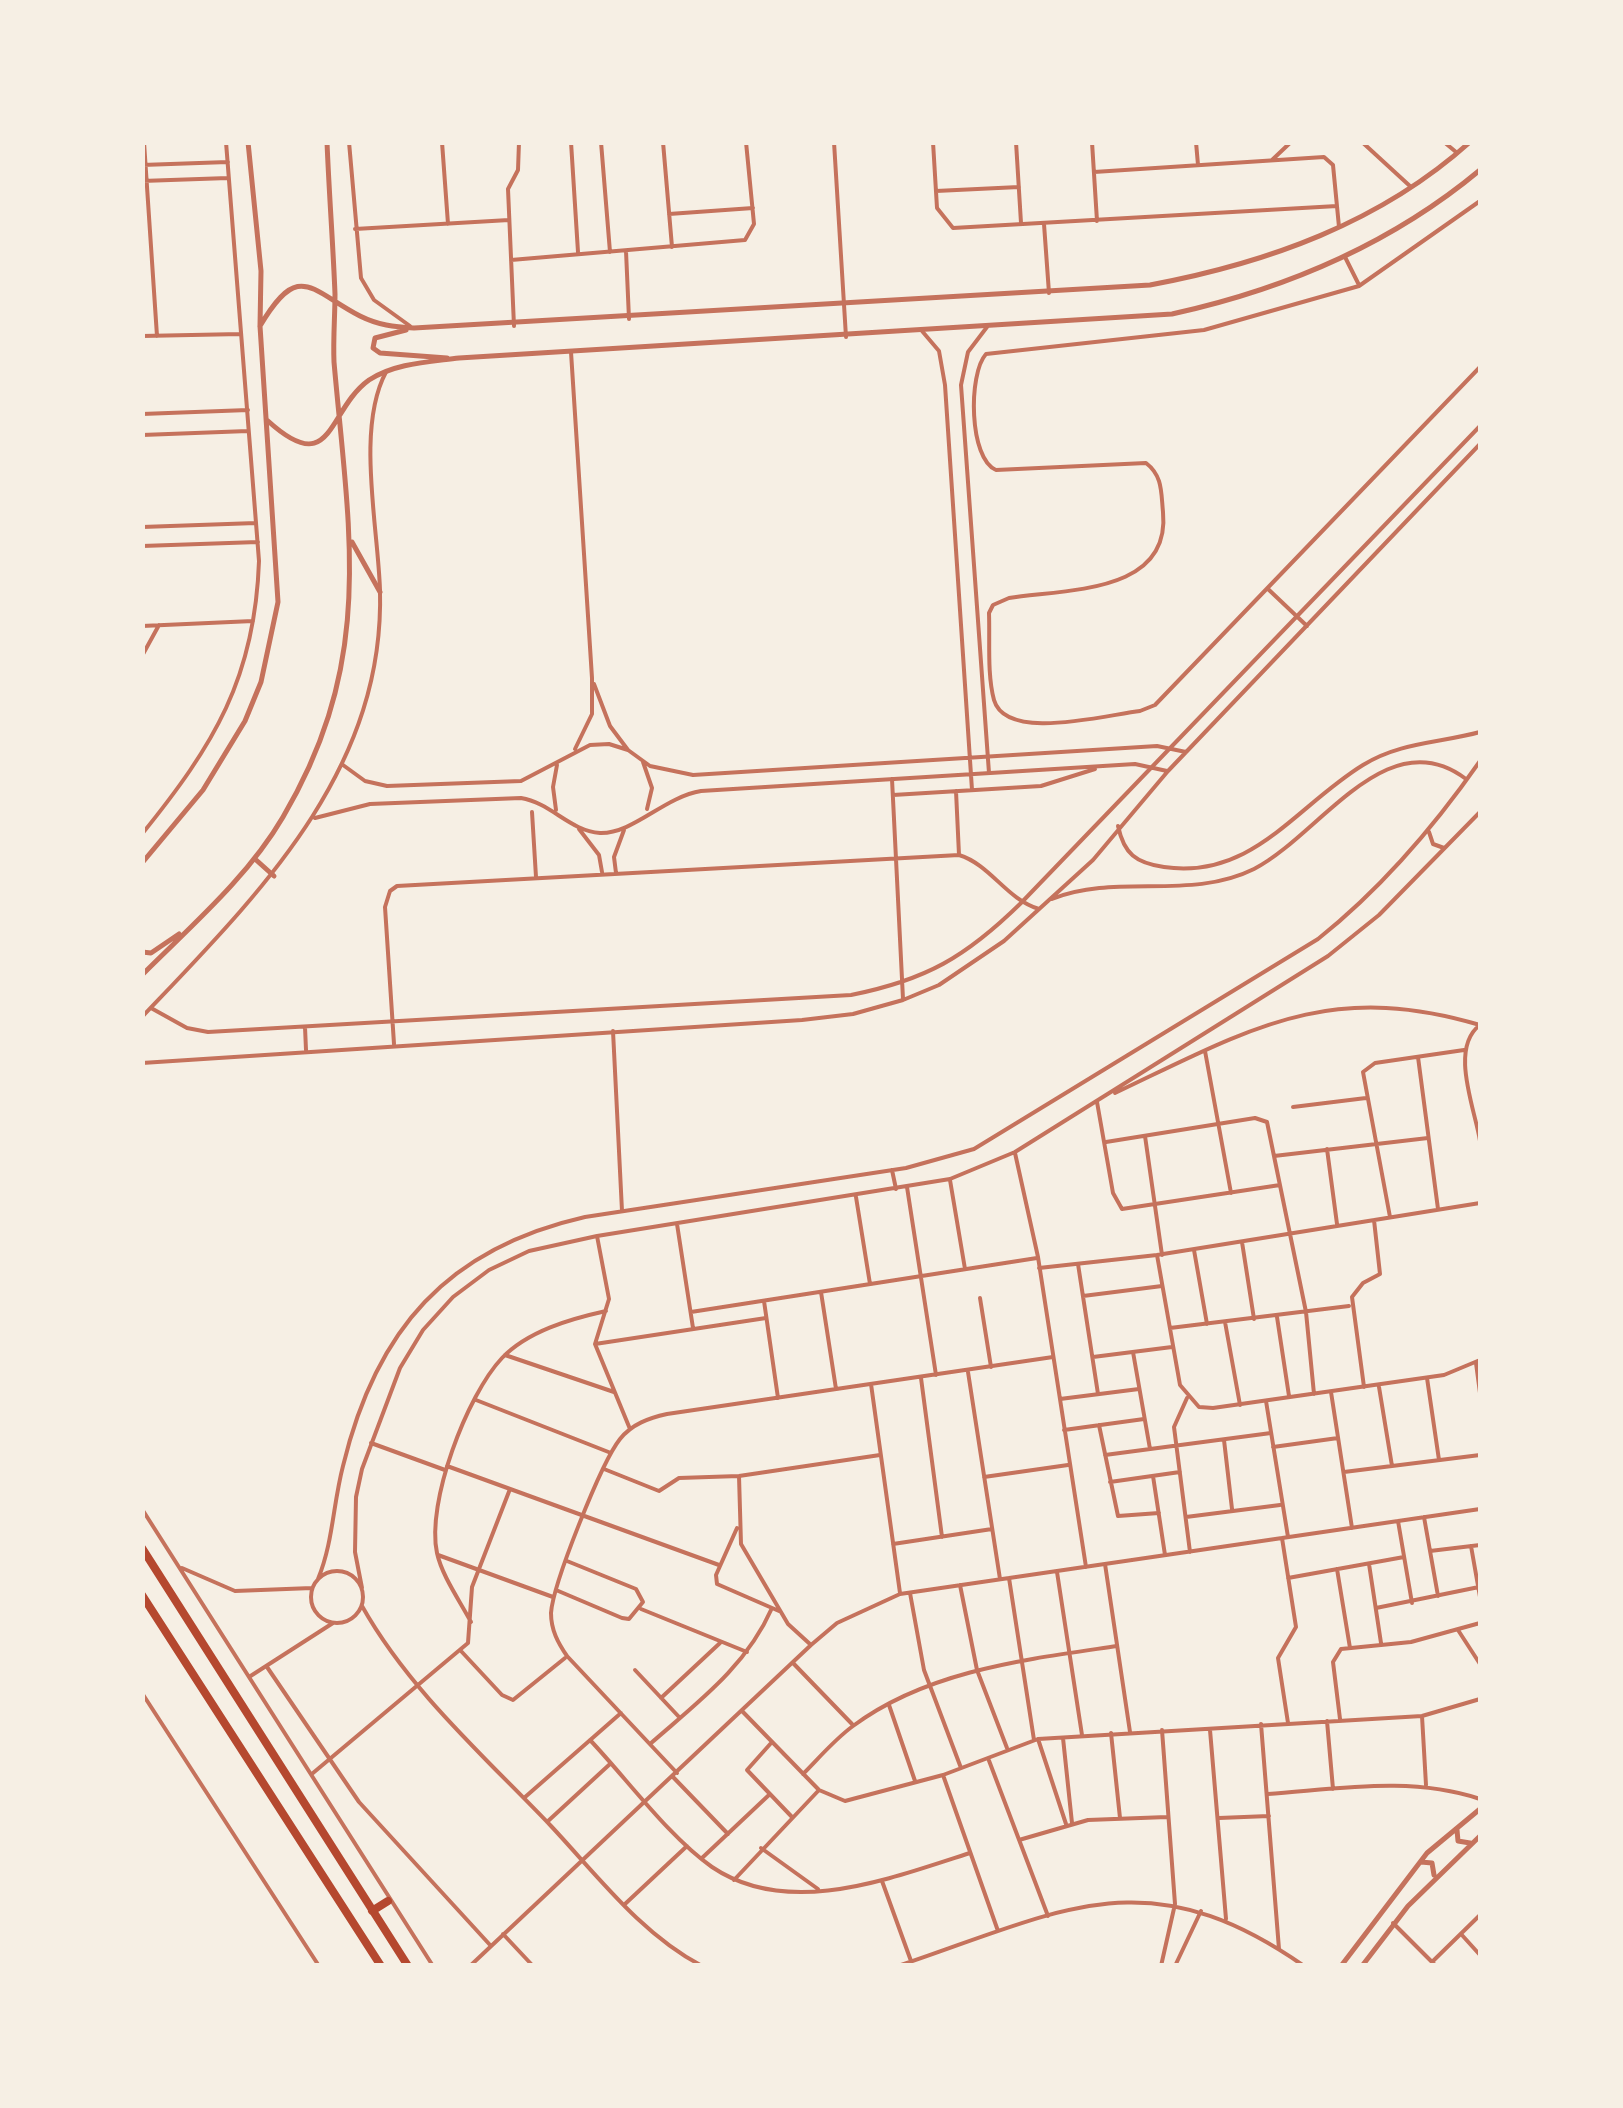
<!DOCTYPE html>
<style>
body{margin:0}
#map{position:relative;width:1623px;height:2108px;overflow:hidden;background:#f6efe4;font-family:Barlow,sans-serif}
canvas{display:block}
.frame{position:absolute;inset:0;border:145px solid #f6efe4;pointer-events:none}
</style>
<div id="map">
<canvas width="1623" height="2108"></canvas>
<div class="frame"></div>
</div>
<script>
const ctx = document.querySelector('canvas').getContext('2d');
ctx.lineJoin = 'round';
function strokePath(path, color, width, dash) { ctx.strokeStyle = color; ctx.lineWidth = width; ctx.lineCap = dash ? 'butt' : 'round'; ctx.setLineDash(dash || []); ctx.stroke(path); }
strokePath(new Path2D(`
 M144 142 157 336
 M349 142 361 278 374 300 410 326
 M442 142 448 224
 M571 142 578 252
 M601 142 610 252
 M663 142 672 247
 M834 142 846 337
 M933 142 937 208 953 228 1337 206
 M1016 142 1021 223
 M1092 142 1097 221
 M1196 142 1198 165
 M1362 142 1411 187
 M1444 142 1456 152
 M1272 160 1291 142
 M142 165 228 162
 M1094 172 1324 157 1333 165 1339 227
 M142 181 228 178
 M936 191 1019 187
 M1480 201 1359 286 1204 330 986 354C968 374 969 459 996 470L1146 463C1163 476 1161 493 1163 512 1171 594 1066 589 1009 598L993 605 989 613C990 641 987 674 994 700 1006 742 1105 715 1140 711L1155 705 1480 367
 M669 214 753 208
 M1044 224 1049 293
 M355 229 509 220
 M626 251 629 319
 M1345 257 1359 285
 M511 260 745 240 754 224 746 142
 M514 326 508 189 518 170 519 142
 M987 327 968 352 961 385 989 773
 M922 331 939 351 945 385 972 790
 M142 336 241 334
 M571 352 592 678V714L575 749
 M142 414 248 410
 M142 435 248 431
 M142 527 256 523
 M142 546 258 542
 M1268 589 1307 626
 M142 626 253 621
 M142 656 159 625
 M594 684 610 726 628 750
 M643 762 652 788 647 809
 M343 765 365 781 387 786 521 781 590 745 609 744 628 750 650 766 693 775 1157 746 1186 752
 M892 779 903 999
 M956 791 959 855
 M893 795 1041 786 1095 769
 M556 810 553 787 557 765
 M532 812 536 877
 M315 818 370 804 521 798C551 803 570 831 600 833 633 834 664 797 701 791L1135 764 1167 771
 M1118 826C1124 854 1136 863 1164 867 1252 880 1296 806 1363 765 1400 742 1440 743 1480 732
 M579 829 599 855 602 872
 M1429 832 1433 844 1444 848
 M142 834C214 745 255 678 259 561L226 142
 M616 873 614 857 624 830
 M1052 899C1117 873 1190 901 1254 869 1320 835 1387 719 1466 779
 M151 1008 187 1028 208 1032 851 995C926 980 966 957 1021 903L1480 426
 M142 1017C258 895 385 771 380 590 378 526 356 428 386 372
 M1480 1025C1449 1048 1475 1109 1480 1141
 M305 1027 306 1050
 M613 1031 622 1211
 M394 1044 385 907 390 891 397 886 959 855C991 865 1006 899 1039 909
 M1205 1051 1231 1193
 M1418 1057 1438 1209
 M142 1063 802 1020 853 1014 903 1000 939 985 1004 941 1093 860 1168 771 1480 444
 M1115 1093C1250 1029 1328 980 1480 1025
 M1097 1102 1113 1193 1122 1209 1280 1185
 M1293 1107 1366 1098
 M1145 1136 1162 1255
 M1106 1142 1255 1118 1267 1122 1306 1312 1314 1394
 M1327 1149 1337 1224
 M1015 1153 1038 1257 1086 1567
 M1274 1156 1428 1138
 M892 1170 896 1189
 M950 1180 965 1269
 M907 1187 936 1375
 M856 1197 870 1284
 M1390 1217 1363 1072 1375 1063 1464 1050
 M677 1224 693 1328
 M597 1236 609 1299 595 1344 630 1429
 M1242 1242 1254 1319
 M1194 1250 1207 1324
 M1157 1255 1180 1385 1199 1407 1213 1408 1444 1375 1480 1360
 M1078 1264 1098 1394
 M1039 1268 1157 1255 1480 1203
 M821 1292 836 1389
 M1083 1296 1162 1286
 M980 1298 991 1367
 M764 1301 778 1398
 M691 1312 1037 1258
 M1277 1317 1289 1396
 M1225 1322 1240 1405
 M1170 1328 1349 1306
 M595 1344 766 1318
 M1133 1352 1150 1449
 M505 1355 614 1392
 M1093 1357 1172 1347
 M1476 1363 1480 1393
 M968 1372 1000 1579
 M921 1378 942 1537
 M1427 1378 1439 1460
 M871 1384 900 1593
 M1364 1387 1352 1297 1363 1283 1380 1274 1374 1220
 M1379 1387 1392 1466
 M1331 1392 1352 1528
 M1187 1398 1174 1427 1190 1552
 M1060 1399 1139 1389
 M476 1400 611 1453
 M1266 1401 1288 1537
 M1099 1425 1118 1516 1159 1513
 M1064 1430 1144 1419
 M1224 1440 1232 1509
 M371 1443 445 1470
 M1273 1447 1338 1438
 M1105 1455 1271 1433
 M447 1466 719 1565
 M604 1469 659 1491 679 1478 739 1476 880 1455
 M1344 1472 1480 1455
 M739 1476 741 1544 788 1624 811 1645
 M1153 1476 1165 1555
 M984 1477 1068 1465
 M1110 1482 1180 1472
 M142 1509 433 1966
 M1186 1517 1280 1505
 M1424 1517 1438 1596
 M1398 1521 1412 1603
 M737 1528 716 1575 717 1584 779 1611
 M1282 1538 1296 1627 1278 1658 1288 1723
 M893 1544 992 1529
 M1471 1546 1480 1597
 M1430 1551 1480 1545
 M438 1555 553 1597
 M1105 1564 1130 1732
 M1369 1564 1381 1643
 M182 1568 235 1591 312 1588
 M1337 1569 1350 1648
 M311 1597a26 26 0 1 1 52 0a26 26 0 1 1-52 0Z
 M1057 1572 1082 1735
 M1009 1578 1034 1740
 M1288 1578 1404 1557
 M318 1579C333 1543 333 1504 343 1466 376 1329 448 1248 585 1217L906 1168 974 1149 1318 939C1382 888 1434 827 1480 761
 M960 1585 977 1670 1007 1748
 M362 1588 355 1552 356 1497 362 1469 400 1368 423 1330 453 1297 489 1270 529 1251 597 1236 950 1179 1015 1152 1328 956 1379 915 1480 812
 M556 1590 622 1618 629 1619 643 1602 636 1589 567 1561
 M910 1593 924 1670 961 1768
 M362 1606C409 1690 485 1757 551 1826 597 1875 641 1934 702 1966
 M1376 1608 1479 1587
 M641 1609 747 1652
 M471 1622C460 1601 442 1576 437 1553 426 1503 467 1395 502 1358 528 1331 570 1319 606 1311
 M1458 1630 1480 1664
 M461 1651 502 1695 513 1700 565 1658
 M793 1663 852 1724
 M267 1667 359 1802 491 1946
 M635 1670 680 1718
 M249 1677 333 1623
 M142 1693 319 1966
 M661 1698 720 1643
 M889 1705 915 1781
 M742 1711 819 1790 845 1801 943 1775 1038 1739 1422 1716 1480 1699
 M1422 1716 1426 1785
 M1340 1719 1333 1662 1341 1649 1411 1642 1480 1623
 M1327 1721 1333 1789
 M1261 1724 1279 1949
 M1210 1730 1226 1919
 M1111 1733 1120 1818
 M1063 1738 1072 1823
 M1038 1739 1066 1824
 M590 1740C627 1779 669 1837 712 1867 789 1919 891 1878 970 1853
 M772 1742 747 1770 792 1817
 M650 1744C698 1702 746 1667 772 1608
 M988 1758 1048 1916
 M313 1773 468 1643 472 1587 510 1489
 M677 1773 567 1656C558 1643 551 1630 551 1613 553 1584 601 1463 620 1439 632 1424 649 1418 667 1414L1053 1357
 M803 1774C819 1758 835 1739 853 1726 928 1670 1029 1659 1117 1646
 M943 1775 998 1931
 M673 1777 728 1834
 M1268 1794C1339 1789 1411 1776 1480 1799
 M524 1798 621 1713
 M1219 1818 1269 1816
 M547 1822 610 1764
 M1019 1840 1088 1820 1167 1817
 M761 1848 818 1889
 M702 1858 770 1794
 M734 1880 819 1790
 M882 1881 911 1961
 M625 1904 687 1846
 M1393 1923 1436 1966
 M503 1934 533 1966
 M1461 1934 1480 1955
 M1432 1962 1480 1915
 M470 1966 811 1645 837 1623 900 1594 1480 1509
 M898 1966C1062 1911 1146 1856 1304 1966
 M1161 1966 1175 1904 1162 1730
 M1175 1966 1201 1911`), '#c5725c', 4);
strokePath(new Path2D(`
 M260 326C299 260 310 290 360 316 378 325 394 327 414 328L1150 285C1267 263 1380 223 1470 142
 M406 330 375 338 373 348 380 353 447 358
 M268 421C333 480 327 410 369 380 395 363 429 362 459 358L1172 314C1286 289 1390 245 1480 170
 M352 542 380 592
 M255 859 274 876
 M142 863 203 790 245 721 261 682 278 602 260 326 261 271 248 142
 M142 952 151 953 179 934
 M142 975C191 926 248 877 283 817 376 659 349 533 334 362 333 339 335 316 335 294 333 243 329 193 327 142
 M1457 1830 1458 1841 1470 1843
 M1421 1862 1432 1863 1434 1875
 M1341 1966 1427 1853 1480 1809
 M1362 1966 1408 1906 1480 1836`), '#c5725c', 5);
strokePath(new Path2D(`
 M142 1548 408 1966
 M142 1595 381 1966
 M372 1911 388 1901`), '#b5482f', 8);
</script>
